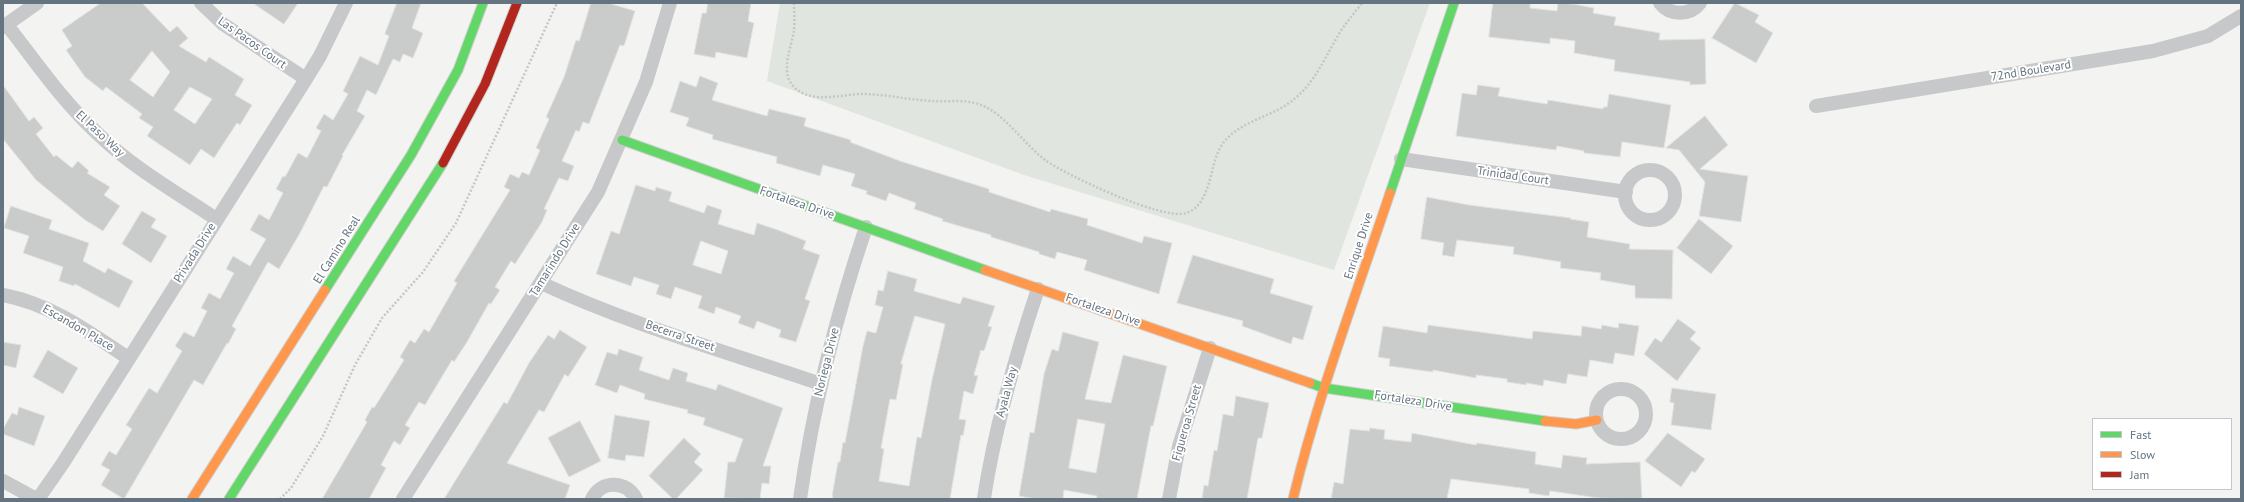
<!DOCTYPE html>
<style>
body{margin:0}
#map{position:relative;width:2244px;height:502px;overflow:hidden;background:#f3f3f1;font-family:"PT Sans",sans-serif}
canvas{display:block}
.frame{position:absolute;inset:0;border:4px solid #647481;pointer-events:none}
.legend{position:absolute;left:2092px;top:418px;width:140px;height:72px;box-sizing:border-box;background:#fff;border:1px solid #c1c7cd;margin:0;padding:5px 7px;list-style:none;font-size:12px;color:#647481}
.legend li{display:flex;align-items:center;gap:8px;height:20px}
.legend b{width:20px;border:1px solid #c1c7cd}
</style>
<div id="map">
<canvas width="2244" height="502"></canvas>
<div class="frame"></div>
<ul class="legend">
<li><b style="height:5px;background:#63d668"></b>Fast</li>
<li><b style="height:5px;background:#ff974d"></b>Slow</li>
<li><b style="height:5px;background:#b3261e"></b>Jam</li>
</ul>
</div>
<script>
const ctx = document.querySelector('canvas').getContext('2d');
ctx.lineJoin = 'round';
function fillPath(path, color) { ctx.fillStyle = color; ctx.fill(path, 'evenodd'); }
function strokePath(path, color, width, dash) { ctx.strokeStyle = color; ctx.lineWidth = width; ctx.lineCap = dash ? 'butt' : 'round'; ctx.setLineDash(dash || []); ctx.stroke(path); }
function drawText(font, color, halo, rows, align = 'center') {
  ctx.font = font + ' "PT Sans",sans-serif'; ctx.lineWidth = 4; ctx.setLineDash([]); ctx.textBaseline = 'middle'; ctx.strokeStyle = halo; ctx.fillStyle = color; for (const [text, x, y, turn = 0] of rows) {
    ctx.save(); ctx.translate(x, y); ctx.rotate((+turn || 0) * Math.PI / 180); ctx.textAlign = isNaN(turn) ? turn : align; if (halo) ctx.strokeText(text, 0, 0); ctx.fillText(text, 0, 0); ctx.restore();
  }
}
fillPath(new Path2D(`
 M780 3H1430L1334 270 1024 175 767 81Z`), '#e1e5df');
const building = new Path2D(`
 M101 3H142L170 32 177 26 188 38 179 46 206 62 209 57 244 79 235 95 252 105 240 125 237 123 214 158 201 149 190 165 147 136 153 127 139 118 142 114 106 87 103 91 85 77 66 50 72 46 62 30ZM152 51 170 72 153 97 130 80ZM190 87 212 99 195 124 174 110Z
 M253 3H298L284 24Z
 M397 3H421L412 28 423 33 413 58 403 54 400 62 393 59 376 95 367 90 357 111 365 116 342 155 343 156 327 187 324 186 300 233 279 269 268 262 232 326 236 329 228 344 227 343 203 385 194 380 124 499 101 485 110 470 101 465 109 451 116 455 132 429 126 425 149 388 157 393 182 351 175 346 184 332 194 337 207 311 201 308 209 293 220 299 234 273 226 269 233 256 250 266 266 239 250 230 259 214 269 220 283 193 276 189 283 176 285 177 298 153 307 158 321 131 316 128 324 114 333 120 348 94 343 91 360 56 378 65 389 36 385 34Z
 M591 3H608L635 11 624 46 620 45 589 124 583 122 579 132 576 130 562 161 574 166 568 181 559 178 544 209 547 210 542 222 515 264 511 261 495 287 500 290 491 304 489 303 467 342 454 362 452 360 425 405 419 402 405 425 410 428 400 445 394 441 381 465 386 468 369 499H322L367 422 365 420 372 407 374 408 404 360 400 357 410 340 415 343 424 329 429 332 457 283 454 281 510 190 504 187 510 174 519 178 522 172 529 175 540 150 536 148 549 119 546 117 564 77 576 40 579 41Z
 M708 3H751L748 21 754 23 747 58 716 52 715 58 694 54 702 13H706Z
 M1493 3H1530V8L1557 11 1558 3 1573 4 1594 8 1593 13 1616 17 1614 25 1660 33 1659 40 1705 39 1706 84 1690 85V82L1614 71 1615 60 1574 53 1575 41 1550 38V44L1489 37Z
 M1735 3 1759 15 1755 22 1773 33 1756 63 1712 38Z
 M700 76 718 83 712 100 767 116 769 109 806 118 804 126 851 140 850 142 900 161 989 189V192L1050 212 1051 209 1088 219 1087 225 1142 243 1144 236 1172 243 1159 294 1084 270 1087 260 1057 252 1055 259 1039 254V252L991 237V235L942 221 943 219 914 209 916 203 889 193 886 201 866 194 867 191 851 186 855 174 823 165 820 176 776 163 777 157 712 139 713 135 686 126 689 118 670 112 680 81 696 87Z
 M3 85 29 121 34 117 43 128 36 134 54 157 56 155 72 168 78 161 89 171 87 173 110 187 104 195 120 206 103 231 85 220 36 180 3 139Z
 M1478 85 1500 88 1498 96 1547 104 1548 100 1603 109V107H1607L1609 94 1671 105 1664 148 1622 142 1620 157 1584 153V151L1557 146 1556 150 1456 136 1462 93 1476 95Z
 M1705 116 1728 145 1700 169 1748 176 1741 222 1699 216 1705 182 1679 150 1666 148Z
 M636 185 655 191 656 187 672 192 669 201 704 213 707 205 722 210 718 224 754 235 757 223 778 230 806 241 803 249 820 255 805 299 810 301 796 342 779 337 781 330 757 321 754 329 738 323 741 316 716 307 714 314 698 308 702 296 675 287 671 299 656 294 659 285 634 277 631 286 596 274 611 231 619 234ZM701 241 728 251 721 274 693 265Z
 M1427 197 1469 205 1571 218 1570 219 1589 222 1587 237 1630 244 1629 249 1673 250 1672 299 1635 298V286L1600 280 1601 273 1560 268 1561 262 1513 254 1514 247 1457 240 1454 257 1442 255 1444 243 1421 239Z
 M11 206 52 220 49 229 89 243 83 261 105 273 108 268 133 281 119 308 75 284 74 286 59 281 63 267 23 253 29 236 4 228Z
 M142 211 156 219 151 227 167 236 151 263 122 244Z
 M1699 219 1733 246 1711 274 1677 248Z
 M1193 255 1274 279 1270 293 1313 306 1303 340 1293 337 1291 344 1242 326 1243 321 1177 303Z
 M888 271 917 279 914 291 960 304 963 297 995 306 988 326 992 327 984 351 981 350 974 375 978 376 973 394 964 391 959 419 966 420 963 436 961 435 950 499H834L832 496 838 462H840L843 442 845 443 863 346 867 331 876 333 883 307 875 305 878 290 883 291ZM915 316 945 324 932 380 921 438 917 437 909 486 879 481 884 449 881 448 890 399 896 400 903 364H901Z
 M1678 319 1696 332 1690 339 1701 348 1677 381 1644 354 1655 338 1661 342Z
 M1619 323 1639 326 1634 356 1615 353 1613 364 1590 360 1587 377 1568 374 1566 384 1544 380 1543 386 1526 383V385L1507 382V379L1476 375V378L1433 370V372L1389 366 1390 359 1378 357 1383 326 1427 333 1428 325 1532 339 1533 331 1581 336 1582 326 1601 329 1602 325 1618 328Z
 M560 330 587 347 568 377 565 374 544 412 539 410 507 463 570 485 565 499H444L504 402 507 404 529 363 548 335 554 339Z
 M1063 332 1099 342 1085 399 1111 403 1123 355 1167 366 1153 426H1151L1137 499H1096L1097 496 1064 490 1063 499H1036L1019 496 1030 432 1034 433 1044 374 1052 349 1058 351ZM1078 419 1105 424 1096 473 1069 468Z
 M3 342 21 345 16 368 3 365Z
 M619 349 643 357 639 370 669 380 673 368 688 373 686 381 716 390 718 384 783 408 763 466H771L769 484 762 483 760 499 724 498 728 462H735L743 439 703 425 705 418 687 413 688 410 644 399 645 394 620 385 617 393 595 385 607 352 617 355Z
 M48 350 78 368 63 394 33 377Z
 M1672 388 1716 394 1711 430 1671 425 1674 403 1670 402Z
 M1236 396 1269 403 1262 438H1258L1247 499H1202L1204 485 1208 486 1214 450 1217 451 1223 414 1233 416Z
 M19 407 45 416 34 446 3 434V429L12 413 17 415Z
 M615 415 650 421 644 457 626 455 625 461 608 458Z
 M580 421 601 461 569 477 548 438Z
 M1370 428 1385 430 1384 439 1411 442 1412 433 1476 445 1477 443 1536 452 1535 464 1561 468 1563 455 1587 458 1586 464 1640 462 1642 499 1598 498 1550 491 1549 496 1529 493V489L1451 479 1447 499H1331L1334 482 1343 484 1350 429 1369 431Z
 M1668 433 1705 459 1695 473 1692 471 1681 487 1645 461Z
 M684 438 701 454 694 462 703 470 676 499H673L649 476Z`);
fillPath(building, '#cacccc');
strokePath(building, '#e2e2e1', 1);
const fast = new Path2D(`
 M622 140 985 270
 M1390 193 1454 3
 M325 290 411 155 458 70 483 3
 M1310 383 1324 388 1545 421
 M229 499 443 163`);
const slow = new Path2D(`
 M985 270 1310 383
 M1545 421 1576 424 1597 420
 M192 499 325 290
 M1293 499C1318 395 1356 295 1390 193`);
const jam = new Path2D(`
 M443 163 485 84 517 3`);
strokePath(fast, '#cfd0d1', 11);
strokePath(slow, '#cfd0d1', 11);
strokePath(jam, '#cfd0d1', 11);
strokePath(new Path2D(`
 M794 3C794 12 795 22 794 31 791 49 779 73 795 88 813 105 845 93 866 94 888 95 911 100 934 101 949 102 967 99 981 105 1005 114 1024 144 1045 160 1066 175 1163 221 1186 213 1211 205 1209 168 1220 148 1235 122 1267 119 1289 103 1313 86 1322 63 1336 39 1343 26 1353 15 1362 3
 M280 499 291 488 323 436 355 365 382 318 423 272 456 223 557 3`), '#c5c6c6', 2.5, [2, 2]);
strokePath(new Path2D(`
 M201 3 223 24 306 79
 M1660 3C1670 16 1690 16 1700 3
 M7 25C36 62 63 102 98 134 133 168 176 192 216 219
 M3 27 37 3
 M1816 106 2153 51 2208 36 2241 16
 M1401 159 1626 192
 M1625 195a25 25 0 1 1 50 0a25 25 0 1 1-50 0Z
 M541 283C631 325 727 352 821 384
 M3 295C51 304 89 332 128 358
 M1596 414a25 25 0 1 1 50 0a25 25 0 1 1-50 0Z
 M3 481 36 499
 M984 498C995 427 1015 357 1038 289
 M38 499 63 463 306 79 320 56 346 3
 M403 499 598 192 646 82 670 3
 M592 499C600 480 627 480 636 499
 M800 499C813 406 836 316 866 227
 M1169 499 1179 446 1210 348`), '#c7c8c9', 14);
strokePath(fast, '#63d668', 9);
strokePath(slow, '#ff974d', 9);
strokePath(jam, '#b3261e', 9);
drawText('12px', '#647481', '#fff', [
 ["Las Pacos Court",252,43,35],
 ["72nd Boulevard",2031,71,-9],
 ["El Paso Way",100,134,43],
 ["Trinidad Court",1513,176,8],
 ["Fortaleza Drive",797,203,19],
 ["Enrique Drive",1359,246,-72],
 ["El Camino Real",337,250,-58],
 ["Privada Drive",195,253,-58],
 ["Tamarindo Drive",555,260,-58],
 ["Fortaleza Drive",1103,310,19],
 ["Escandon Place",78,328,30],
 ["Becerra Street",680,336,19],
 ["Noriega Drive",827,362,-76],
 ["Ayala Way",1007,392,-75],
 ["Fortaleza Drive",1413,401,9],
 ["Figueroa Street",1187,423,-74]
]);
</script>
